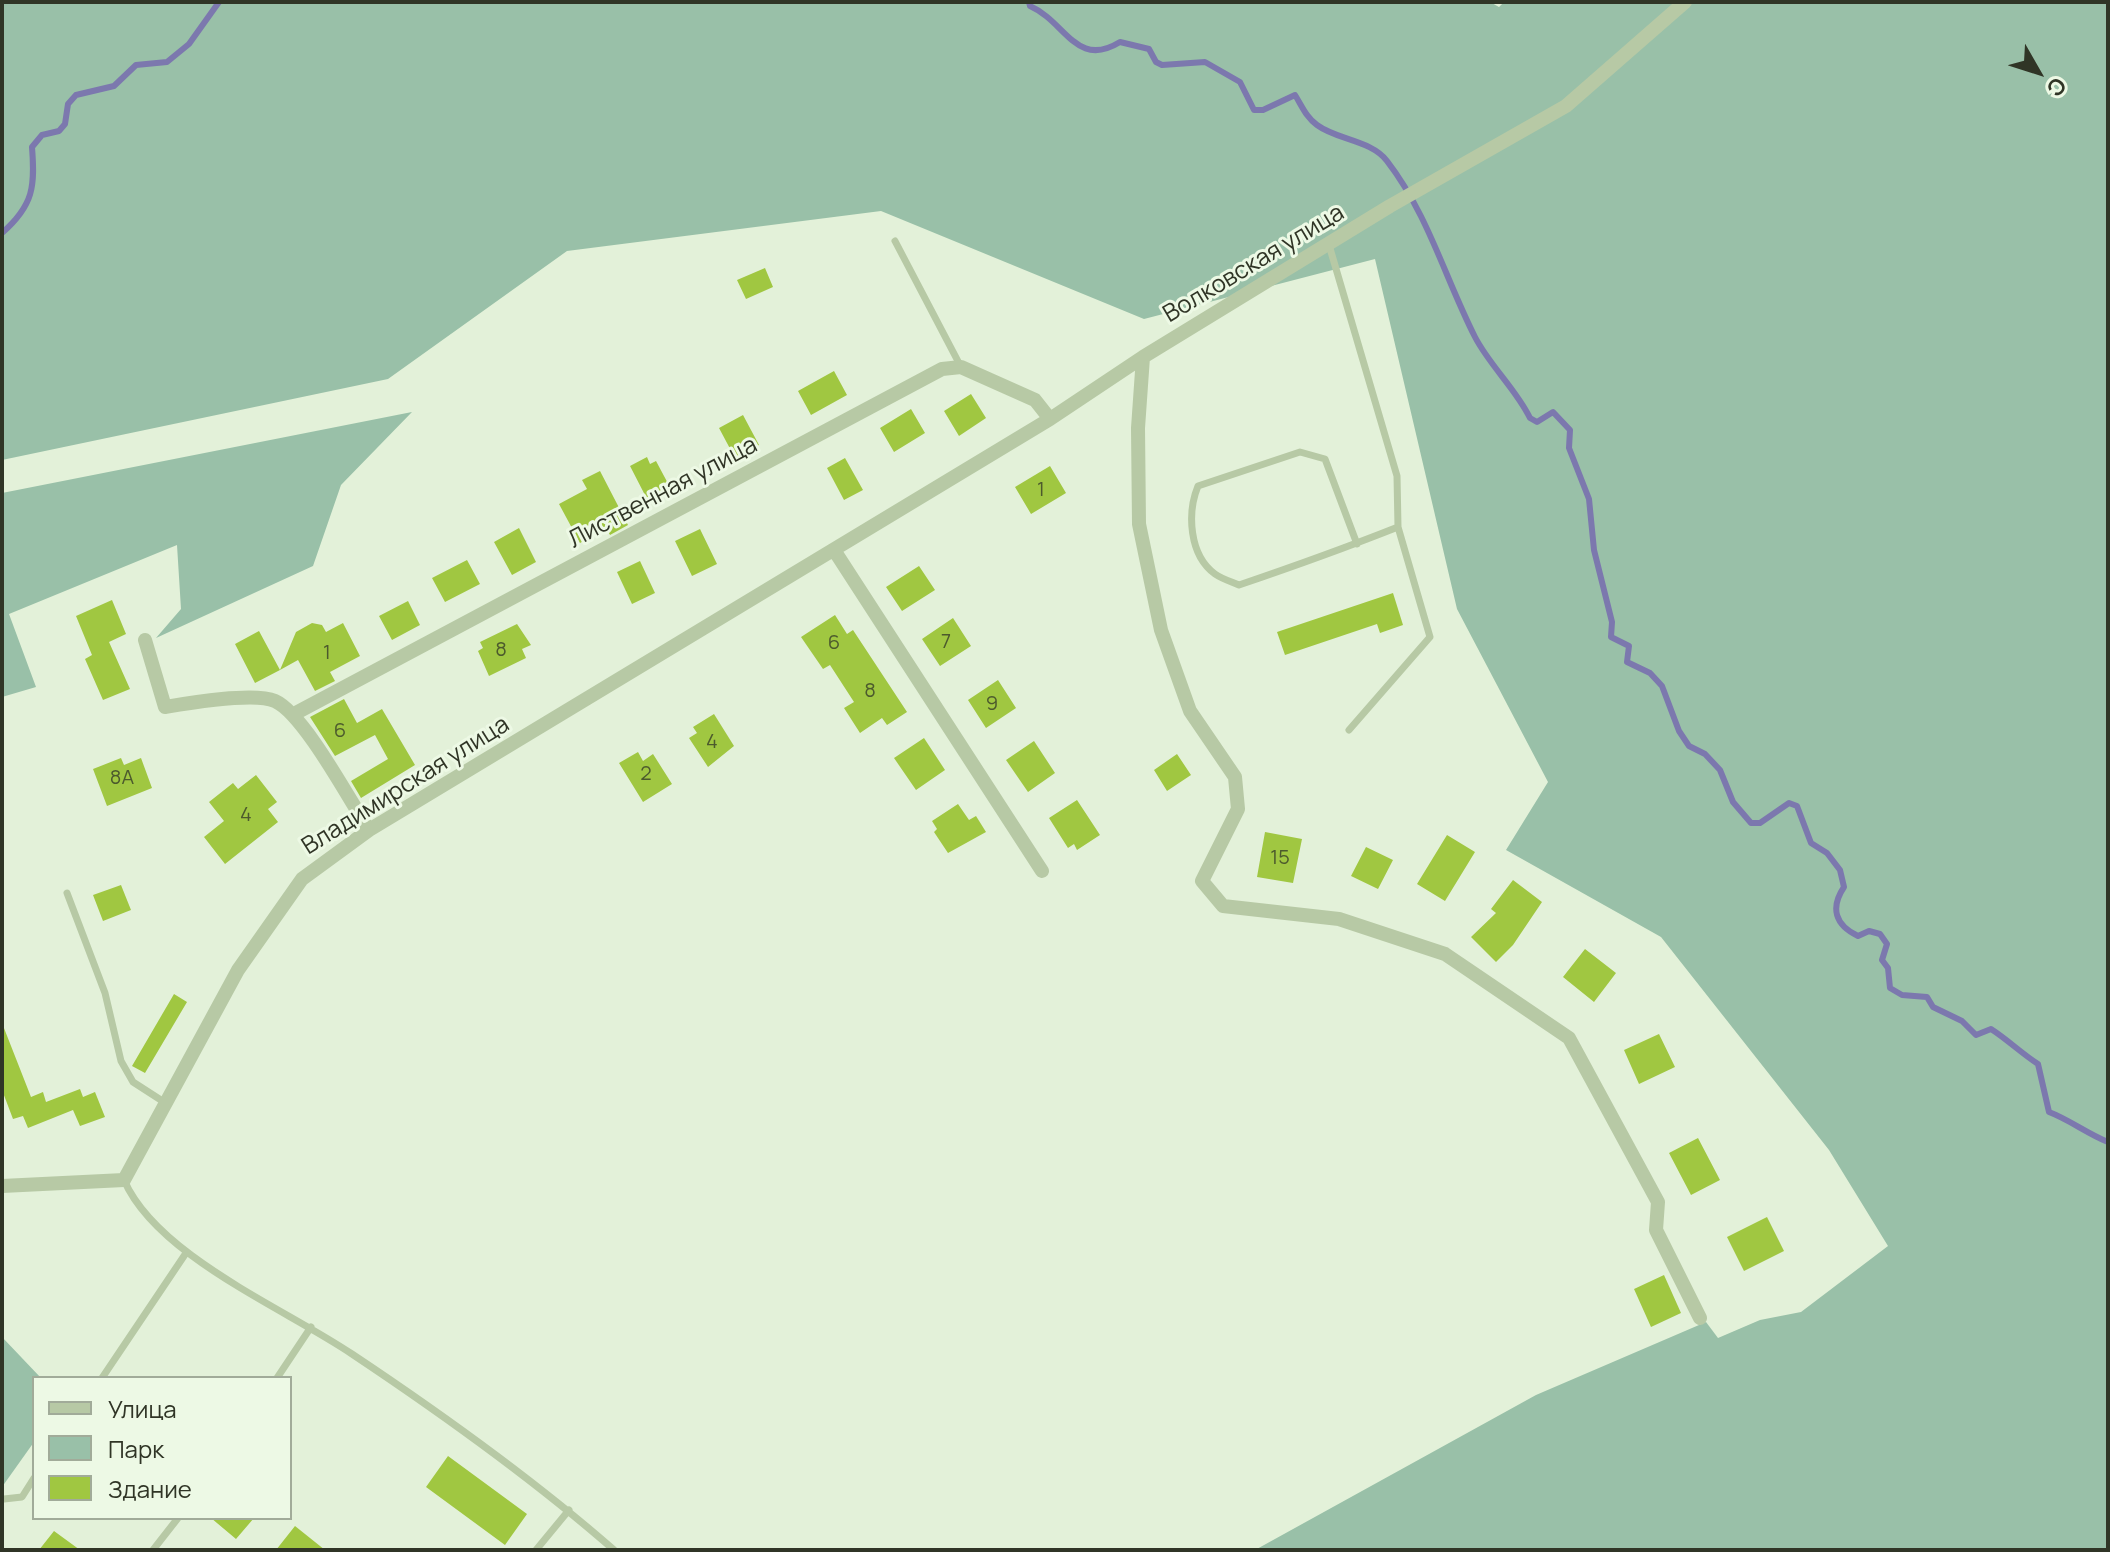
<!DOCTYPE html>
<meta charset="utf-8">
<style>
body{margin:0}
#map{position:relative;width:2110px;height:1552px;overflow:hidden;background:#e3f1d9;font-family:Manrope,sans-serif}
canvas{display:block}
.frame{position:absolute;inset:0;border:4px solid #303526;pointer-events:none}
.legend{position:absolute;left:32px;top:1376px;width:260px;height:144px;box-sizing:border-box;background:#edf9e5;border:2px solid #a1ab99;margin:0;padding:10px 14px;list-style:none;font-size:24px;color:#303526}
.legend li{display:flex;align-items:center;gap:16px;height:40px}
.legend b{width:40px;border:2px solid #a1ab99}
.north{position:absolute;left:1998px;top:32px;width:80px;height:80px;-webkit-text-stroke:6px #edf9e5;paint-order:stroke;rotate:129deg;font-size:22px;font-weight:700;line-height:32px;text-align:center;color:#303526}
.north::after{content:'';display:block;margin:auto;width:28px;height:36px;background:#303526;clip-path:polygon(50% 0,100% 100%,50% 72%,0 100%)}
</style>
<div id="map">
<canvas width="2110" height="1552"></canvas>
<div class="frame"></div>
<ul class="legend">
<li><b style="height:10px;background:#b7c9a5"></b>Улица</li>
<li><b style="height:22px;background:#99c0a8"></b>Парк</li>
<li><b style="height:22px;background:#a0c741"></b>Здание</li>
</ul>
<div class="north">С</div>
</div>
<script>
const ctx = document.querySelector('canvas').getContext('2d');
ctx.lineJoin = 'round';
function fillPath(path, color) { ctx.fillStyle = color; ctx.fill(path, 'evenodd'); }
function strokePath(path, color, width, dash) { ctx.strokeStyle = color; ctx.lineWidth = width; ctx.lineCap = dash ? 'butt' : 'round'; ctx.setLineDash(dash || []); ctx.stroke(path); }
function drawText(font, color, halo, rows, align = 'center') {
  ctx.font = font + ' Manrope,sans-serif'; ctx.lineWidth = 6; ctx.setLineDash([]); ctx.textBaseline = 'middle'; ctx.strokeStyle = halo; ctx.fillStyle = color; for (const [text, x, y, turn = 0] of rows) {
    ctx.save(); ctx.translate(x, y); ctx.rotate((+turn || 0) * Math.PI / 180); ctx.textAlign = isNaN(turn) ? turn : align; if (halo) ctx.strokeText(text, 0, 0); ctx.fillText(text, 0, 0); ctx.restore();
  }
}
fillPath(new Path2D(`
 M2 2H1490L1499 7 1504 2H2108V1550H1255L1536 1395 1706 1322 1718 1338 1760 1320 1801 1312 1888 1246 1829 1150 1661 937 1506 850 1548 782 1457 609 1375 259 1144 319 881 211 567 251 388 379 2 460Z
 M412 412 341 485 313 566 156 638 181 609 177 545 9 614 36 687 2 697V493Z
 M2 1337 41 1378H34V1442L2 1487Z`), '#99c0a8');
strokePath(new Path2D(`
 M1029 2 1030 6C1066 22 1076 69 1120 42L1149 49 1156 62 1162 65 1205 62 1240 82 1254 110H1263L1295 95C1302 106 1306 117 1317 125 1337 140 1371 140 1387 161 1428 214 1445 278 1475 337 1490 366 1516 389 1530 418L1537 422 1553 412 1570 430 1569 448 1589 499 1594 550 1612 622 1611 637 1629 646 1627 662 1650 673 1662 686 1679 731 1689 746 1705 754 1720 770 1733 802 1751 823H1760L1789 803 1797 806 1811 843 1827 853 1840 870 1844 887C1830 908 1835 925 1858 936L1869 931 1880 934 1887 944 1882 960 1888 968 1890 988 1902 995 1927 997 1933 1007 1962 1021 1976 1035 1991 1029C2008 1040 2021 1053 2038 1064L2049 1112C2070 1120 2086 1133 2108 1142
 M2 233C34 205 35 186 32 147L42 135 59 131 65 124 68 104 76 95 114 86 136 65 167 62 189 44 219 2`), '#7c78ae', 6);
fillPath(new Path2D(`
 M765 268 773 287 746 299 737 280Z
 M834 371 847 395 811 415 798 391Z
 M971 394 986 418 959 436 944 411Z
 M911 409 925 433 894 452 880 428Z
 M743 415 759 445 735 458 719 428Z
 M647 457 650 464 656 461 672 491 653 501 651 497 647 499 630 466Z
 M845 458 863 490 844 500 827 468Z
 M1050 466 1066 493 1031 514 1015 487Z
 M600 471 628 525 610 535 606 528 580 543 559 504 587 489 582 480Z
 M519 528 536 562 512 575 494 542Z
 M700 529 717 564 692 576 675 541Z
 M467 560 480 584 445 602 432 578Z
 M640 561 655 593 632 604 617 572Z
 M919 566 935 590 902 611 886 587Z
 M1393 593 1403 625 1380 633 1377 624 1285 655 1277 632Z
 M112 600 126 634 109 642 130 689 103 700 85 659 92 655 76 616Z
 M408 601 420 625 392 640 379 616Z
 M835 615 847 634 853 630 907 712 887 725 882 718 860 733 844 708 854 702 830 665 823 669 801 637Z
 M953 618 971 646 940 666 922 639Z
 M312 623 322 625 326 632 343 623 360 656 330 672 335 681 315 691 298 660 280 670 296 632Z
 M517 624 531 645 522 649 526 658 489 676 478 651 483 648 480 642Z
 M259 631 280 670 255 683 235 644Z
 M998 680 1016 708 986 728 968 700Z
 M344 699 357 723 382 709 415 765 361 798 351 781 388 759 375 735 335 756 310 717Z
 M714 714 734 746 708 767 689 738 697 733 693 727Z
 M924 738 945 770 916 790 894 758Z
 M1034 741 1055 773 1028 792 1006 760Z
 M638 752 643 761 653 754 672 784 643 802 619 763Z
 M1177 754 1191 775 1167 791 1154 770Z
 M121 758 124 765 141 758 152 788 107 806 93 769Z
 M256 775 277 802 268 809 278 822 225 864 204 837 224 821 209 802 233 783 238 789Z
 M1077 800 1100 835 1077 850 1074 844 1068 848 1049 818Z
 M958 804 969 820 976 816 986 832 948 853 934 832 937 829 932 821Z
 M1265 832 1302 839 1293 883 1257 877Z
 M1447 835 1475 852 1445 901 1417 884Z
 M1366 847 1393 860 1378 889 1351 876Z
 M1513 880 1542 902 1513 945 1496 962 1471 937 1496 913 1491 909Z
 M121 885 131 910 103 921 93 895Z
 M1585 949 1616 973 1594 1002 1563 977Z
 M174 994 187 1002 145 1073 132 1066Z
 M2 1023 31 1097 43 1092 46 1102 80 1089 83 1097 95 1092 105 1117 80 1126 73 1110 28 1128 23 1116 13 1119 2 1090Z
 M1659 1034 1675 1067 1639 1084 1624 1050Z
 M1698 1138 1720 1180 1691 1195 1669 1153Z
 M1767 1217 1784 1251 1744 1271 1727 1237Z
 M1664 1275 1681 1313 1651 1327 1634 1289Z
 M448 1456 527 1514 505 1545 426 1487Z
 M211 1518H254L236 1539Z
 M295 1526 325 1550H276Z
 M54 1531 80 1550H39Z`), '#a0c741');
strokePath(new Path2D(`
 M895 241 961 367
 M1329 245 1397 476 1398 527C1345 548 1292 567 1239 585 1232 582 1222 579 1215 574 1189 555 1187 513 1198 486L1300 452 1325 459 1357 544
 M1349 730 1430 637 1398 527
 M67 893 105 993 121 1061 133 1082 164 1102
 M124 1180C157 1256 284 1308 352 1354 442 1414 533 1479 614 1550
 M102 1378 186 1253
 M277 1378 311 1327
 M4 1499 22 1497 34 1478
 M153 1550 178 1518
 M536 1550 569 1510`), '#b7c9a5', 7);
strokePath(new Path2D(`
 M1143 357 1138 428 1139 524 1161 630 1190 711 1235 777 1238 809 1202 881 1223 906 1339 919 1445 954 1569 1038 1658 1202 1656 1230 1700 1318
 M834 550 1042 871
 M145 640 165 707C189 703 254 692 275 701 304 714 350 801 369 830
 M294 714 942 369 961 367 1035 400 1050 419
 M2 1186 124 1180 238 970 302 879 369 830 1050 419 1143 357 1390 206 1566 106 1685 2`), '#b7c9a5', 14);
drawText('20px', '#4c5a2d', null, [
 ["1",1041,490],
 ["7",946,642],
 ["6",834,643],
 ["8",501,650],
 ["1",327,653],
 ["8",870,691],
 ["9",992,704],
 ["6",340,731],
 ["4",712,742],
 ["2",646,774],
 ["8А",122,778],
 ["4",246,815],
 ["15",1280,858]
]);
drawText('24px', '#303526', '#edf9e5', [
 ["Волковская улица",1254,264,-31],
 ["Лиственная улица",663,493,-28],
 ["Владимирская улица",406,786,-32]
]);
</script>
